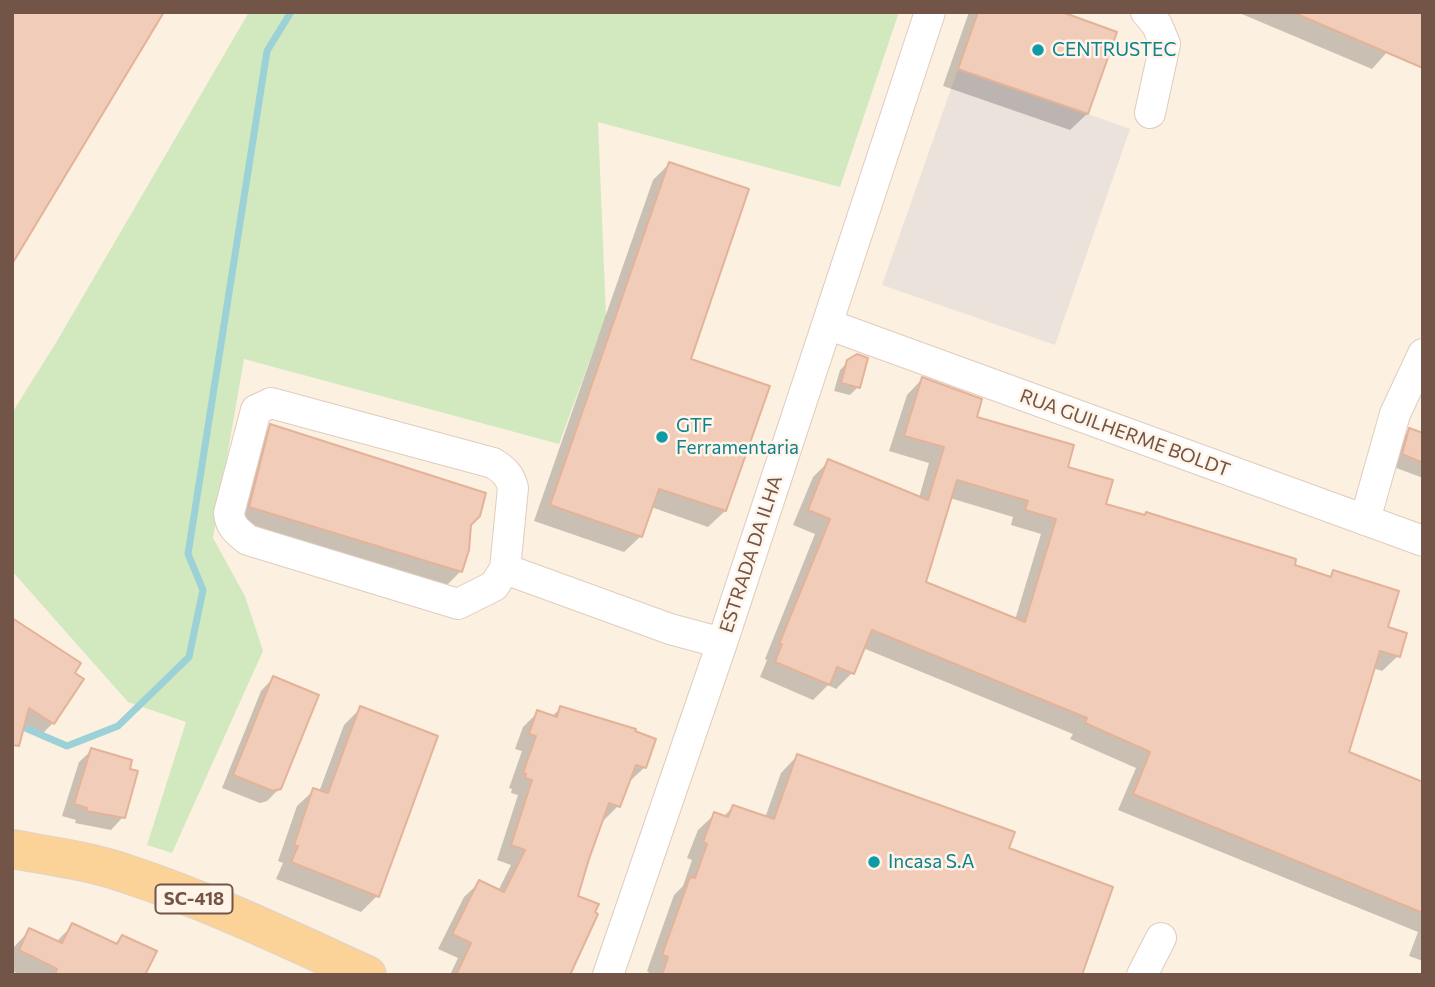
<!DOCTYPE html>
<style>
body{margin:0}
#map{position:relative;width:1435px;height:987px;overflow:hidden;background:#fcf0e0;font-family:Commissioner,sans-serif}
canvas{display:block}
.frame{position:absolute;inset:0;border:14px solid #735548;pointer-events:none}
</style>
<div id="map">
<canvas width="1435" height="987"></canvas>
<div class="frame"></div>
</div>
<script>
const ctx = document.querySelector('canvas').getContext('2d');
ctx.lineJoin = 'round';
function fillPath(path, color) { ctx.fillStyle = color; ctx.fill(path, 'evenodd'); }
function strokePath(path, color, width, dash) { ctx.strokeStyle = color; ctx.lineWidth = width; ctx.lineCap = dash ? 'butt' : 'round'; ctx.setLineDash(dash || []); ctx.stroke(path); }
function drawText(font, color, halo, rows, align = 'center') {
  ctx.font = font + ' Commissioner,sans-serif'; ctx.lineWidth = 5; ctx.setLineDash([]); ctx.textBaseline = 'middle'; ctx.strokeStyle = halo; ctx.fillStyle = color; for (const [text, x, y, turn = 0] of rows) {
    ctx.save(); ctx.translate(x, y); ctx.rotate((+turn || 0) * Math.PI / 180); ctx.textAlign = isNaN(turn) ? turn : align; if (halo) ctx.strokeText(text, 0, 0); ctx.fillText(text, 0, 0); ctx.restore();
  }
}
fillPath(new Path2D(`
 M978 12H1062L1117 31 1088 114 1130 129 1055 345 882 285Z`), '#ebe2dc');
fillPath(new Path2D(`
 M249 12H899L840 187 598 122 606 316 559 444 244 359 213 538 245 596 263 651 172 853 147 845 186 722 128 702 12 571V413L57 341Z`), '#d2e9bf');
fillPath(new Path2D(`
 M969 12H1056L1087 114 1070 130 943 86Z
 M1237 12H1423L1372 69Z
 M669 164 689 360 725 511 708 527 651 507 641 536 624 552 534 521 653 180Z
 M848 362 858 387 850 395 834 391 840 370Z
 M922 379 975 418 1066 468 1104 505 1328 578 1333 572 1386 628 1398 656 1382 671 1373 668 1346 753 1423 784V961L1409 956 1418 932 1118 810 1136 768 1070 739 1073 734 863 648 852 673 836 689 828 685 813 700 760 677 767 660 765 659 815 534 793 525 813 477 829 461 919 498 929 463 889 451 907 395ZM950 498 1013 517 1011 525 1041 534 1015 620 923 583Z
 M271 426 469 524 461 571 444 588 233 523 255 442Z
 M1410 430 1423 435V478L1391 466 1398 441Z
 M12 620 82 679 53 723 41 735 23 723 19 739 12 748Z
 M273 678 280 788 267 801 260 803 222 788 261 691Z
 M361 708 377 896 361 912 276 879 283 863 278 861 297 806 314 790 319 792 344 725Z
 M561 708 645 767 629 782 618 806 603 821 601 820 575 897 568 975H450L458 958 438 949 464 897 480 882 498 891 511 865 497 860 518 795 511 793 512 789 509 788 522 751 515 749 523 727 538 712 551 717Z
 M92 750 123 817 111 830 75 823 76 820 62 816 79 762Z
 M797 756 1006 849 1080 975H652L647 971 674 895 683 886 692 860 687 858 698 830 715 814 723 817 733 807 765 818 781 773Z
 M73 925 114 944 122 937 144 975H21L12 971V949L30 930 56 942Z`), '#0003');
strokePath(new Path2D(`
 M16 724 67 746 118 726 189 657 203 590 188 554 267 51 291 12`), '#9cd1d7', 7);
const building = new Path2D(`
 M12 12H164L12 264Z
 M978 12H1062L1117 32 1088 114 958 69Z
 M1292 12H1423V68Z
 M669 162 749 189 691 359 770 386 726 511 659 489 642 537 550 505Z
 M857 354 868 358 860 388 841 383 847 360Z
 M922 377 982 399 977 417 1074 445 1068 467 1113 480 1106 504 1145 515 1146 512 1296 559 1295 565 1331 577 1333 570 1399 591 1388 627 1407 633 1400 657 1380 651 1349 752 1423 782V913L1133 794 1150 752 1085 723 1087 718 872 630 854 674 837 667 830 685 775 662 782 644H779L830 519 808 510 828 459 928 500 944 447 904 436ZM957 480 1028 501 1025 510 1056 519 1025 622 926 582Z
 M270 424 486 493 480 516 471 525 469 550 462 572 249 507Z
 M1409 428 1423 433V463L1402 454Z
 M12 618 81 663 75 673 84 679 54 724 29 708 19 746 12 745Z
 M273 676 319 695 281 789 273 791 233 775Z
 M360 706 438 736 379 897 291 862 298 846 294 845 313 788 328 793Z
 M560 706 636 729 635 731 656 739 646 768 636 765 620 807 609 803 589 859 578 896 599 904 595 912 598 914 570 975H456L471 943 452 934 479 880 504 892 525 850 511 845 532 780 525 778 526 774 523 773 536 736 529 734 537 710 557 717Z
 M91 748 132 760 130 769 138 771 125 818 86 811 87 808 74 804Z
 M797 754 1015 832 1009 848 1113 887 1082 975H662L668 957 662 955 690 877 695 878 707 844 703 842 714 812 728 817 733 805 774 819Z
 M72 923 117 944 122 935 157 951 145 975H55L57 969 19 950 29 928 62 943Z`);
fillPath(building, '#f1ccb8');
strokePath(building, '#e4b298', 2);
const minor = new Path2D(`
 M1146 12 1157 25 1165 44 1150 113
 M827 324 1423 541
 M271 403 493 463C504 470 510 475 513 488L505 569 494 586 458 604 248 540C238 532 230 527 229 513L256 410Z
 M1365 520 1395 414 1423 354
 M505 569 670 629 722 643
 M608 975 722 643 930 12
 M1142 975 1161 938`);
const major = new Path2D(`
 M12 849C50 856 90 861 127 874 209 901 288 939 367 975`);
strokePath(minor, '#e0ccbd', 32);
strokePath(major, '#dbd3cf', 40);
strokePath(minor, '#fff', 30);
strokePath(major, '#fbd298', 38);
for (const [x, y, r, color] of [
 [1038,50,7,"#0f9aa8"],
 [662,437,7,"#0f9aa8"],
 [874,862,7,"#0f9aa8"]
]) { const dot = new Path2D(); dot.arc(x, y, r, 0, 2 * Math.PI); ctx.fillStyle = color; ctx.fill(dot); strokePath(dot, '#fff4e7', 2.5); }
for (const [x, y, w] of [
 [194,899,77]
]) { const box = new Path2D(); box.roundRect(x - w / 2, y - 14.5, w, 29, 5); ctx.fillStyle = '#fff4e7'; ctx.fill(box); strokePath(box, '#735548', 2); }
drawText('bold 18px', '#735548', null, [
 ["SC-418",194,899]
]);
drawText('19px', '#0d838f', '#fff4e7', [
 ["CENTRUSTEC",1052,50],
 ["GTF",676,426],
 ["Ferramentaria",676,448],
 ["Incasa S.A",888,862]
], 'left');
drawText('19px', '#735548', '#fff4e7', [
 ["RUA GUILHERME BOLDT",1125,433,20],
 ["ESTRADA DA ILHA",751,554,-72]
]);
</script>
